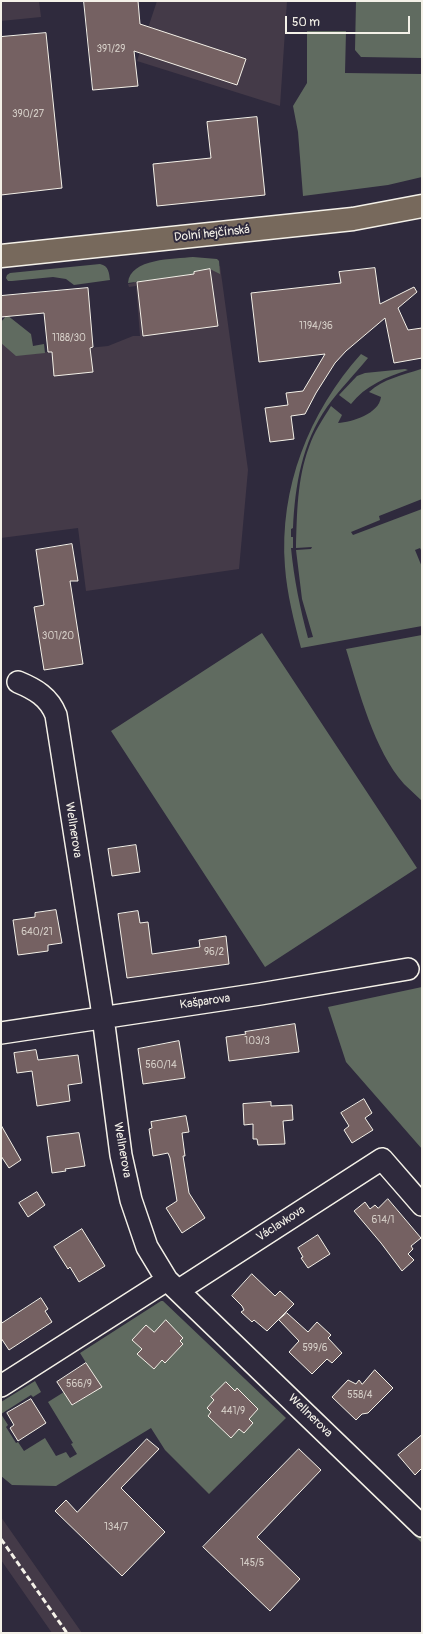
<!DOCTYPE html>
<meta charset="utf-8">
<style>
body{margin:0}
#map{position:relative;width:423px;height:1634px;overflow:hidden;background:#2f2a3d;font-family:Pangolin,sans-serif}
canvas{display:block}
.frame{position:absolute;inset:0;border:2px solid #f4f1e8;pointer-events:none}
.scale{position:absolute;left:285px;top:16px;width:125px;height:18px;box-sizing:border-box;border:2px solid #f4f1e8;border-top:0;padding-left:5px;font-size:12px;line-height:14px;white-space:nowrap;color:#f4f1e8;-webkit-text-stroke:3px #2f2a3d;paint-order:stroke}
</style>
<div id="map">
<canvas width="423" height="1634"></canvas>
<div class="frame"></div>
<div class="scale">50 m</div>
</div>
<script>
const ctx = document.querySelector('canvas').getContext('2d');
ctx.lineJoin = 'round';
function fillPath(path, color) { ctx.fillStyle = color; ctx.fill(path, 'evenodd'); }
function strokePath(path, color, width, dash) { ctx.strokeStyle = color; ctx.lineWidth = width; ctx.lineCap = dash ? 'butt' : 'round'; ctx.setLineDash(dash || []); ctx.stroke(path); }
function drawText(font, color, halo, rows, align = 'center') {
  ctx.font = font + ' Pangolin,sans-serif'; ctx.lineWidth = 4; ctx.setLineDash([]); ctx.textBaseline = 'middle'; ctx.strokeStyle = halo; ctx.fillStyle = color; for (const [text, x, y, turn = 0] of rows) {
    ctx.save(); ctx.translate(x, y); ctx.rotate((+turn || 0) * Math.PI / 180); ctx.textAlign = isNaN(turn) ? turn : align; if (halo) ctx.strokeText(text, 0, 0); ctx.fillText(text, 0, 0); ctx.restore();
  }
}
fillPath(new Path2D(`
 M1 1H39L41 17 1 21Z
 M157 1H287L280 106 137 61Z
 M220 266 248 470 239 569 86 591 78 528 1 538V342L18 355 108 346 133 336H140L136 286 129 287 128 284 134 283V278Z
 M1 1517 82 1633H52L1 1560Z`), '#443a48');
fillPath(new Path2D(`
 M356 1H422V58L361 57 355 50Z
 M307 31H346L345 73 422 74V177L388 185 303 196 298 132 293 106 307 83Z
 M193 257 217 259 219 261 220 274 210 269 194 272V274L128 283C130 258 174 259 193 257Z
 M100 264C109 266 109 273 110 280L74 285 66 279 53 277 12 281H8L6 278 7 275 10 273Z
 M7 315 31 334 33 346 44 344 45 353 16 356 1 343V322Z
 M361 354 368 358C355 374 339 390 327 407 302 443 295 485 293 528L291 529V537H293V548H291C294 579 300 608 308 638L313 637 302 599 296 550 311 549 312 547 296 548C297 514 297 479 309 447 314 432 323 419 331 406L342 415 338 423C352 422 379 414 381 397L369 392C383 379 403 375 421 369L422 499 379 516 380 520 351 532 353 535 422 509V552L420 548 415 550 422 567V626L301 648C294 621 287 594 285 567 279 488 309 412 361 354Z
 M405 369 408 370C386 377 365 386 351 404L339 395 357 376 365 373Z
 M262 633 417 868 265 967 111 731Z
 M422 635V801C416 795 410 790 404 784 374 750 359 691 346 649Z
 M422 987V1149L346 1062 328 1007Z
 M161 1301H163L286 1418 209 1494 165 1450 151 1428 56 1486 12 1485 1 1476V1402L35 1381 41 1392 33 1397 31 1395 1 1414 8 1425 6 1427 16 1443 18 1442 24 1451 45 1438 56 1456 66 1452 70 1458 77 1454 71 1444 73 1443 48 1402 64 1392 73 1405 101 1387 80 1353Z
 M312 1430 422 1537V1543L309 1433Z`), '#606b60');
const building = new Path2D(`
 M84 1H138L140 24 246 59 237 85 134 51 138 86 93 90Z
 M46 33 62 188 1 195V37Z
 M257 117 265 195 157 206 153 164 211 158 207 122Z
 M375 268 380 304 414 287 417 292 398 308 408 330 422 328V358L394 363 385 318 346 351 335 363 316 393 305 414 291 416 294 439 270 442 265 408 288 405 286 393 303 391 325 354 259 362 251 293 341 283 339 272Z
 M210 269 218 326 143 336 137 282 194 274V272Z
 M88 288 93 347 90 348 93 372 54 376 52 352H48L44 313 1 317V296Z
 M72 544 78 581H70L83 664 44 670 34 607 44 605 36 550Z
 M136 845 140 872 112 876 108 849Z
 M56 910 62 943 48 945V951L18 955 13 920 35 917V913Z
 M138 911 140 923 148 922 152 954 200 947 199 940 226 936 229 964 127 978 118 914Z
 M295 1024 299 1052 229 1061 226 1037 246 1034 245 1032Z
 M179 1041 185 1078 143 1084 138 1049Z
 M36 1050 38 1060 78 1055 82 1083 68 1085 70 1101 37 1106 32 1071 17 1073 14 1053Z
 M364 1099 372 1113 365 1118 373 1130 352 1143 344 1130 349 1126 341 1113Z
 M271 1102V1106L292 1105 293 1120 283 1121 285 1144 258 1145 257 1139H253V1124L244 1125 243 1104Z
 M186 1116 189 1132 182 1133 185 1156H183L189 1193 205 1218 182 1233 166 1208 177 1201 170 1158 168 1153 153 1156 149 1129 152 1128 151 1122Z
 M1 1125 21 1160 9 1168 1 1156Z
 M79 1133 85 1166 65 1169 66 1171 52 1173 47 1137Z
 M37 1192 45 1205 28 1217 19 1203Z
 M388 1199 421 1238 411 1246 413 1249 408 1254 414 1260 402 1271 381 1243 354 1211 365 1202 370 1209 375 1205 378 1208Z
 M82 1229 105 1266 79 1282 70 1267 68 1269 54 1247Z
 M318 1235 330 1254 308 1268 301 1258 303 1257 298 1248Z
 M252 1274 275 1296 280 1291 294 1304 267 1331 254 1320 252 1322 241 1312 244 1310 242 1306 232 1296Z
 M41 1298 48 1309 45 1311 52 1322 9 1350 1 1338V1324Z
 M287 1313 308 1332 317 1322 331 1335 328 1338 342 1353 332 1363 327 1359 312 1374 289 1352 299 1341 279 1320Z
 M166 1320 183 1338 180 1341 183 1344 165 1363 162 1360 154 1369 137 1354 142 1349 132 1340 146 1325 154 1332Z
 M86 1363 102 1387 72 1405 57 1382Z
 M375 1370 393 1388 368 1413 362 1414 356 1420 332 1397 348 1380 356 1384 359 1380 362 1384Z
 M226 1382 235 1391 237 1388 258 1409 249 1419 253 1423 244 1433 239 1429 231 1438 208 1416 211 1412 207 1408 214 1400 211 1397Z
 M31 1399 46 1423 18 1441 10 1428 14 1425 7 1413Z
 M422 1435V1468L415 1475 398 1455Z
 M147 1439 159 1449 121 1488 165 1532 122 1576 55 1511 66 1500 77 1512Z
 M299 1449 321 1470 257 1537 300 1579 270 1611 203 1547Z`);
fillPath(building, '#756162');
strokePath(building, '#f4f1e8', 1);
const minor = new Path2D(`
 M18 682C35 689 49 697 56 715L101 1002 121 1155 131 1200 147 1247 167 1280 422 1526
 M1 1033 260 994 408 969
 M179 1290 382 1159 422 1205
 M1 1386 167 1280`);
const major = new Path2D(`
 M1 256 353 219 422 206`);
strokePath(minor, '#f4f1e8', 24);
strokePath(major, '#f4f1e8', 25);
strokePath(minor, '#2f2a3d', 21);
strokePath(major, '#77695c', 22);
strokePath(new Path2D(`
 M1 1539 67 1633`), '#f4f1e8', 3, [6, 3]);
drawText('10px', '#d4cdc6', null, [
 ["391/29",111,49],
 ["390/27",28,114],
 ["1194/36",316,326],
 ["1188/30",69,338],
 ["301/20",58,636],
 ["640/21",37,932],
 ["96/2",214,952],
 ["103/3",257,1041],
 ["560/14",161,1065],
 ["614/1",383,1220],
 ["599/6",315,1348],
 ["566/9",79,1384],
 ["558/4",360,1395],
 ["441/9",233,1411],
 ["134/7",116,1527],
 ["145/5",252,1563]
]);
drawText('12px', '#f4f1e8', '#2f2a3d', [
 ["Dolní hejčínská",212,234,-6],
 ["Wellnerova",73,830,81],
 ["Kašparova",205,1002,-8],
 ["Wellnerova",122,1150,80],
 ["Václavkova",281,1224,-33],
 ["Wellnerova",310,1416,44]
]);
</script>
